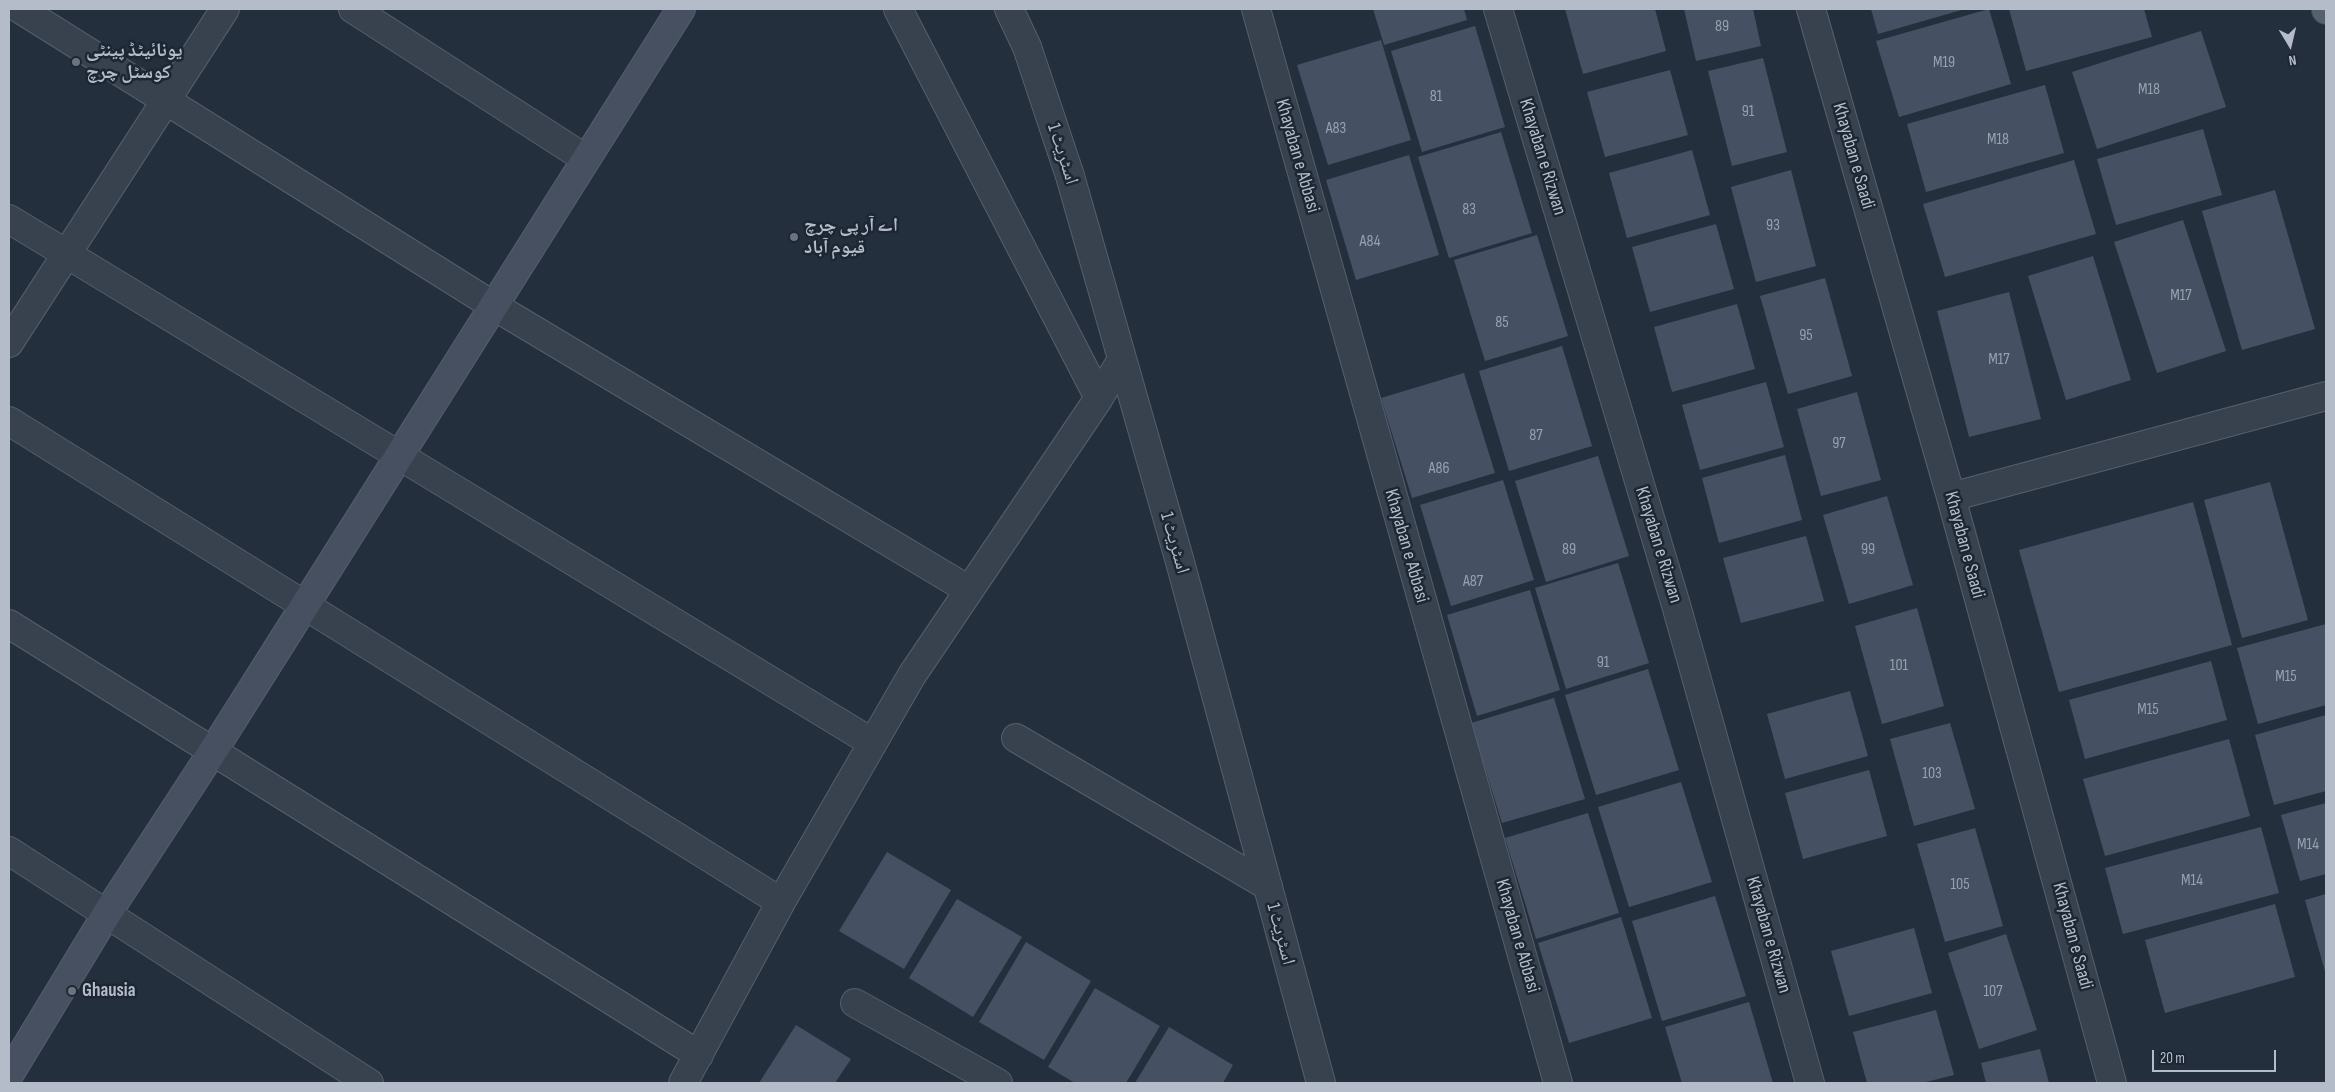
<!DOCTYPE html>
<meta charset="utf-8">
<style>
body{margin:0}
#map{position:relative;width:2335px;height:1092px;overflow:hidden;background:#242f3e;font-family:"Sofia Sans Condensed",sans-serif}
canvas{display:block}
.frame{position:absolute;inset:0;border:10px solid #b4bcc9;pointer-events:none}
.north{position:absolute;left:2265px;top:20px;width:50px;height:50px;-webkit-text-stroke:4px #1d2633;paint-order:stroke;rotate:171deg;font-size:14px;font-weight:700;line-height:20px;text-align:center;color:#b4bcc9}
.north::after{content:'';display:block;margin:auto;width:18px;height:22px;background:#b4bcc9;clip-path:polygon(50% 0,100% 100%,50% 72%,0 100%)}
.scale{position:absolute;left:2152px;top:1050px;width:124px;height:22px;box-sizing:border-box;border:2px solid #b4bcc9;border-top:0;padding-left:6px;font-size:15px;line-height:18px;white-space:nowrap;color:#b4bcc9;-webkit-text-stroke:4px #1d2633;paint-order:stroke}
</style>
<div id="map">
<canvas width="2335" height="1092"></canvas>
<div class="frame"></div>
<div class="north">N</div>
<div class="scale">20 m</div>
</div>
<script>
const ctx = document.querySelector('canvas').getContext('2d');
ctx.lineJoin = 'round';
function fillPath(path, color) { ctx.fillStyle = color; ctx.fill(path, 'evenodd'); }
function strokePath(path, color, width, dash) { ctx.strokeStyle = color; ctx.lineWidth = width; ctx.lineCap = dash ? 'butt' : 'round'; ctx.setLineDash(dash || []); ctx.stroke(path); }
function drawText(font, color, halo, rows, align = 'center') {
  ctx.font = font + ' "Sofia Sans Condensed","Noto Naskh Arabic",sans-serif'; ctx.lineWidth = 5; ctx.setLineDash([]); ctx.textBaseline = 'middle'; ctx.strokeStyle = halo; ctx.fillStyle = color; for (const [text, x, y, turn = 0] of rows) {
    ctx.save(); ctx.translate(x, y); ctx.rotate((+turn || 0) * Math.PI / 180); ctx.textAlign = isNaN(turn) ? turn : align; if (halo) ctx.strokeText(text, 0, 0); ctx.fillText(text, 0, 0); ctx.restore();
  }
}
fillPath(new Path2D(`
 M1373 9H1464L1467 20 1384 45Z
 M1565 9H1655L1666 51 1583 74Z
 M1684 9H1753L1761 46 1696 61Z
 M1871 9H1965L1878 34Z
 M1989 9 2011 84 1899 117 1876 41Z
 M2009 9H2144L2152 37 2026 71Z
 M1475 26 1505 127 1422 152 1391 51Z
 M2201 31 2226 107 2097 149 2072 72Z
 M1381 40 1411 140 1328 165 1297 65Z
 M1763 58 1787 152 1732 166 1708 71Z
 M1670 70 1688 135 1605 157 1587 92Z
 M2045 85 2064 153 1926 192 1907 124Z
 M2203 129 2222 195 2116 225 2097 159Z
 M1501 132 1532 233 1449 258 1418 157Z
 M1692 150 1710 215 1627 238 1609 173Z
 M1409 155 1439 255 1356 280 1326 180Z
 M2074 160 2096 234 1945 277 1923 204Z
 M1791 170 1816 266 1756 282 1731 187Z
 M2275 190 2315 329 2242 350 2202 211Z
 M2183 220 2226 351 2157 373 2114 242Z
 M1716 224 1734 289 1650 312 1632 247Z
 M1537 235 1568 336 1485 361 1454 260Z
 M2093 256 2131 380 2066 400 2028 276Z
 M1825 278 1852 376 1788 394 1760 296Z
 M2009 292 2041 419 1969 437 1937 311Z
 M1737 304 1755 369 1672 392 1654 327Z
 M1562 346 1592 446 1509 471 1479 371Z
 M1464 373 1495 473 1412 498 1381 398Z
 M1766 382 1784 447 1700 470 1682 405Z
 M1857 392 1881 480 1821 496 1797 409Z
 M1785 455 1802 520 1719 543 1702 478Z
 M1598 456 1629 556 1546 582 1515 481Z
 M1503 480 1534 580 1451 606 1420 505Z
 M2270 482 2308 620 2242 638 2204 500Z
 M1887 496 1913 585 1849 604 1823 515Z
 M2193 502 2232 645 2059 692 2019 550Z
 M1806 536 1824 601 1741 623 1723 558Z
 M1618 563 1649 663 1566 689 1535 588Z
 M1530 590 1560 690 1477 716 1447 615Z
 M1917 608 1944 706 1882 724 1855 626Z
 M2326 624V705L2258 724 2237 648Z
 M2211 661 2227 720 2085 759 2069 700Z
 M1648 669 1679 770 1596 795 1565 695Z
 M1850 691 1868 756 1785 779 1767 714Z
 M1554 698 1585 799 1502 823 1471 723Z
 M2326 715V791L2274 805 2255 735Z
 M1950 723 1975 809 1914 826 1890 739Z
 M2229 739 2250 816 2105 856 2083 779Z
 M1869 770 1887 836 1803 859 1785 793Z
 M1681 782 1712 882 1629 907 1598 807Z
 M2326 803V874L2300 881 2281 815Z
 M1588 813 1619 913 1536 939 1505 838Z
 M2261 827 2279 893 2123 934 2105 868Z
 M1975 828 2003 926 1945 942 1917 844Z
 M887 852 951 890 904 969 839 931Z
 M2326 894V975L2305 900Z
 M1715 896 1746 996 1662 1021 1632 921Z
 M957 899 1022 937 973 1017 909 978Z
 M2275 904 2295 977 2165 1013 2145 940Z
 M1621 917 1652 1018 1569 1043 1538 943Z
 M1914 928 1932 993 1849 1016 1831 951Z
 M2006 934 2037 1030 1979 1049 1948 953Z
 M1026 942 1091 981 1044 1060 979 1022Z
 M1095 988 1160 1026 1126 1083H1075L1048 1067Z
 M1749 1002 1773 1083H1682L1665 1027Z
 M1936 1010 1954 1075 1922 1083H1867L1853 1032Z
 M796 1025 851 1059 835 1083H759Z
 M1169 1027 1233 1065 1223 1083H1135Z
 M2040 1049 2049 1083H1986L1981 1063Z`), '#455162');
const street = new Path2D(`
 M20 9 494 306 969 590
 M353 9 586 159
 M898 9 1099 398
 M1009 9 1027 47 1070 176 1180 562 1321 1083
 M1256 9 1558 1083
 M1498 9 1676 605 1810 1083
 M1811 9 1951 497 2112 1083
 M9 219 873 743
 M9 343 225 9
 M9 421 781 902
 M1951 497 2326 396
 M9 624 699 1055
 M1016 738 1268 886
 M9 851 369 1083
 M855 1003 998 1083
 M683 1083 781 902 912 675 1099 398 1122 359`);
const secondary = new Path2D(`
 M9 1075 106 915 213 751 681 9`);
const primary = new Path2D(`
 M2326 9V10`);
strokePath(street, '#565f6c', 30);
strokePath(secondary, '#565f6c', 30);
strokePath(primary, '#414a57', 30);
strokePath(street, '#38414e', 28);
strokePath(secondary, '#465061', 28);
strokePath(primary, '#56606e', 28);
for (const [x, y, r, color] of [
 [76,62,5,"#6b7280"],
 [794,237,5,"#6b7280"],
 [72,991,5,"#6b7280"]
]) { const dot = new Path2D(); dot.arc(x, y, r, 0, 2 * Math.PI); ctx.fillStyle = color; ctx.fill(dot); strokePath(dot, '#1d2633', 2); }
drawText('16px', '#98a1af', null, [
 ["89",1722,27],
 ["M19",1944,63],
 ["M18",2149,90],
 ["81",1436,97],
 ["91",1748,112],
 ["A83",1336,129],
 ["M18",1998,140],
 ["83",1469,210],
 ["93",1773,226],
 ["A84",1370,242],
 ["M17",2181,296],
 ["85",1502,323],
 ["95",1806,336],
 ["M17",1999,360],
 ["87",1536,436],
 ["97",1839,444],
 ["A86",1439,469],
 ["89",1569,550],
 ["99",1868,550],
 ["A87",1473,582],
 ["91",1603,663],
 ["101",1899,666],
 ["M15",2286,677],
 ["M15",2148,710],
 ["103",1932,774],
 ["M14",2308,845],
 ["M14",2192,881],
 ["105",1960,885],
 ["107",1993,992]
]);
drawText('bold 19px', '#b4bcc9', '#1d2633', [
 ["یونائیٹڈ پینٹی",86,51],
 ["کوسٹل چرچ",86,73],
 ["اے آر پی چرچ",804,226],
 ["قیوم آباد",804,248],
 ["Ghausia",82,991]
], 'left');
drawText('19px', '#b4bcc9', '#1d2633', [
 ["اسٹریٹ 1",1062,154,72],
 ["Khayaban e Abbasi",1297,156,74],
 ["Khayaban e Saadi",1853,156,74],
 ["Khayaban e Rizwan",1542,157,73],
 ["اسٹریٹ 1",1174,543,74],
 ["Khayaban e Rizwan",1658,545,73],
 ["Khayaban e Saadi",1964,545,75],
 ["Khayaban e Abbasi",1406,546,74],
 ["اسٹریٹ 1",1280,934,75],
 ["Khayaban e Rizwan",1768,935,74],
 ["Khayaban e Abbasi",1517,936,74],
 ["Khayaban e Saadi",2072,936,75]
]);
</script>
